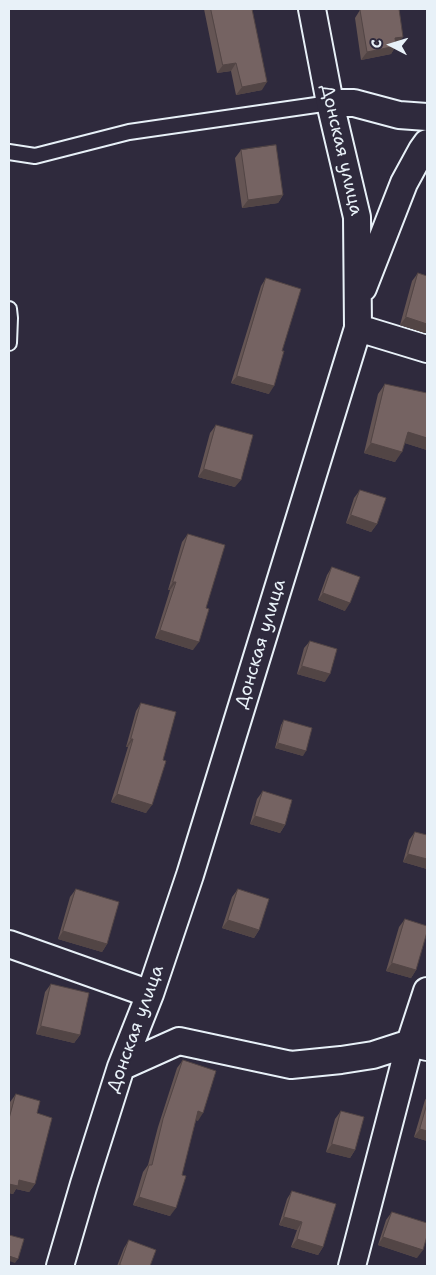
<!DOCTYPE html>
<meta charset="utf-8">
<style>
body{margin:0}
#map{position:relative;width:436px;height:1275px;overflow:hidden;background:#2f2a3d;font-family:"Shantell Sans",sans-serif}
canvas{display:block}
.frame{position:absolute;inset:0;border:10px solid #e8f1f8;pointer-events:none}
.north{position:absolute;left:366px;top:20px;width:50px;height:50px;-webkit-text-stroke:4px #2f2a3d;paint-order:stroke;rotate:275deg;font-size:14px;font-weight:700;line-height:20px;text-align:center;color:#e8f1f8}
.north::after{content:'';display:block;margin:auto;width:18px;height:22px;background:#e8f1f8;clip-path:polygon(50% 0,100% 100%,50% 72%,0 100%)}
</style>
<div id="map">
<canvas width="436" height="1275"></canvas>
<div class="frame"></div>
<div class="north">С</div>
</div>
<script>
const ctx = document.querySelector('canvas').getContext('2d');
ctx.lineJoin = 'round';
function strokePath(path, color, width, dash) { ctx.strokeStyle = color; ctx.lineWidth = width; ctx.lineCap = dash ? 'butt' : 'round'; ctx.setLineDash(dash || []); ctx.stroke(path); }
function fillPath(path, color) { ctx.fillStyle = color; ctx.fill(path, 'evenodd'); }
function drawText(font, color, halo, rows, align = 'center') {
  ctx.font = font + ' "Shantell Sans",sans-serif'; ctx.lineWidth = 4; ctx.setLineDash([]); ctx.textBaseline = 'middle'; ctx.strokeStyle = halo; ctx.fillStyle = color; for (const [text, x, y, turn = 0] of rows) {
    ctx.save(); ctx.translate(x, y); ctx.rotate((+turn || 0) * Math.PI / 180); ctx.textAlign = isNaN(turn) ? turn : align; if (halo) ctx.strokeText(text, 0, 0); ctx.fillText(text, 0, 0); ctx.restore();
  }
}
const service = new Path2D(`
 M9 152 35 156 129 132 330 103
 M9 309 10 318 9 343`);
const minor = new Path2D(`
 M330 103H354L399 115 427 117
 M363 288 404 183 422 150 427 143
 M358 328 427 349
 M9 944 150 994
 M121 1067 179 1041 291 1065 341 1060 373 1055 410 1043 427 1047
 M60 1266 84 1184 121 1067 150 994 190 875 358 328 357 217 330 103 312 9
 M352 1266 410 1043 427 991`);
strokePath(service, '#e8f1f8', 18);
strokePath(minor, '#e8f1f8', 30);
strokePath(service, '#2f2a3d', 14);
strokePath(minor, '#2f2a3d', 26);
fillPath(new Path2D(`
 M204 9H252L262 90 236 95 231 71 217 73Z
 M360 10 397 45H396L391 54 361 60 355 18Z
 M241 150 283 195 278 203 242 208 235 158Z
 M418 273 427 276V329L425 333 400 325 412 281Z
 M266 278 269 394 231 383 261 286Z
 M385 384 427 450 405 443 395 462 364 453 378 394Z
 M216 425 235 487 198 477 210 433Z
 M360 490 377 524 371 532 346 523 354 498Z
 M188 534 193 650 155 638 170 590H168L182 542Z
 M332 567 345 611 318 600 327 575Z
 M310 641 325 682 297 674 304 648Z
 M141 703 163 760 146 813 111 802 128 747H126L136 711Z
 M284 720 303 756 275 748 281 725Z
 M263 791 285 825 280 833 250 824 257 799Z
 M415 832 427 835V869L403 862 409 840Z
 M76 889 107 944 102 952 58 939 70 897Z
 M238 889 259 930 254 938 222 928 232 897Z
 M405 919 416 970 411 978 386 971 399 927Z
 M51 984 80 1035 74 1043 36 1034 45 992Z
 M183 1060 198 1121 196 1120 170 1216 133 1205 143 1172 148 1165 158 1127 177 1068Z
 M16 1094 37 1113 35 1184 29 1192 16 1189 13 1194 9 1193V1108L10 1102Z
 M427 1097V1141L414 1137 425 1100Z
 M341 1111 355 1150 350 1158 326 1152 335 1119Z
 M292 1191 323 1247 318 1255 291 1247 297 1230 279 1225 287 1199Z
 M392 1212 417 1258 378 1245 386 1220Z
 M129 1240 150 1266H117L124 1248Z`), '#655554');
fillPath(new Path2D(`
 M403 37 397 45 389 46 395 38Z
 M396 46 391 54 361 60 367 52Z
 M236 63 231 71 217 73 223 65Z
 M267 82 262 90 236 95 242 87Z
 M283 195 278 203 242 208 248 200Z
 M406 317 427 324V329L425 333 400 325Z
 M237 376 274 386 269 394 231 383Z
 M408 432 427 438V450L401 442Z
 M371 443 402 452 395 462 364 453Z
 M204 469 241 480 235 487 198 477Z
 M351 515 377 524 371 532 346 523Z
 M173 582H176L170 590H168Z
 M323 593 350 603 345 611 318 600Z
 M160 630 199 642 193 650 155 638Z
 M302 666 330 674 325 682 297 674Z
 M131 739H133L128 747H126Z
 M278 743 306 751 303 756 275 748Z
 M117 794 152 805 146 813 111 802Z
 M255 816 285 825 280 833 250 824Z
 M408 854 427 859V869L403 862Z
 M228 920 259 930 254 938 222 928Z
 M63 931 107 944 102 952 58 939Z
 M392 963 416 970 411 978 386 971Z
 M41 1026 80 1035 74 1043 36 1034Z
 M198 1111 203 1113 198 1121 193 1119Z
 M420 1129 427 1131V1141L414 1137Z
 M332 1144 355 1150 350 1158 326 1152Z
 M19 1180 35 1184 29 1192 16 1189 13 1194 9 1193V1184Z
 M139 1197 176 1208 170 1216 133 1205Z
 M284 1217 302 1222 297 1230 279 1225Z
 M383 1237 423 1250 417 1258 378 1245Z
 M297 1239 323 1247 318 1255 291 1247Z
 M9 1256 18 1259 15 1263 9 1261Z`), '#524545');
const building = new Path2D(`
 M211 9H252L267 82 242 87 236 63 223 65Z
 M369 9H399L403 37 395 38 396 46 367 52 360 10Z
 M276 145 283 195 248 200 241 150Z
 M418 273 427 276V324L406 317Z
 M266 278 301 289 282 351H284L274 386 237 376Z
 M385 384 427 393V438L408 432 402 452 371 443Z
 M216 425 253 435 241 480 204 469Z
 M360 490 386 498 377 524 351 515Z
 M188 534 225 545 206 608 209 609 199 642 160 630 176 582H173Z
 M332 567 360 577 350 603 323 593Z
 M310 641 337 649 330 674 302 666Z
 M141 703 176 712 163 760 166 761 152 805 117 794 133 739H131Z
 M284 720 312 728 306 751 278 743Z
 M263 791 292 800 285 825 255 816Z
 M415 832 427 835V859L408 854Z
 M76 889 119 902 107 944 63 931Z
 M238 889 269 899 259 930 228 920Z
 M405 919 427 926V932L416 970 392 963Z
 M51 984 89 993 80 1035 41 1026Z
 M183 1060 216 1071 203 1113 198 1111 182 1175 186 1176 176 1208 139 1197 149 1165H152L163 1119Z
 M16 1094 40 1101 37 1113 52 1118 35 1184 19 1180 18 1186 9 1184V1119Z
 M427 1104V1131L420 1129Z
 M341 1111 364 1117 355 1150 332 1144Z
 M292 1191 336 1204 323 1247 297 1239 302 1222 284 1217Z
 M392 1212 427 1223V1236L423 1250 383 1237Z
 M9 1235 24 1239 18 1259 9 1256Z
 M129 1240 156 1250 150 1266H124L120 1265Z`);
fillPath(building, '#756362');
strokePath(building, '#524545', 1);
drawText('18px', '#e8f1f8', '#2f2a3d', [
 ["Донская улица",341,150,77],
 ["Донская улица",261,644,-73],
 ["Донская улица",136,1029,-70]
]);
</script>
